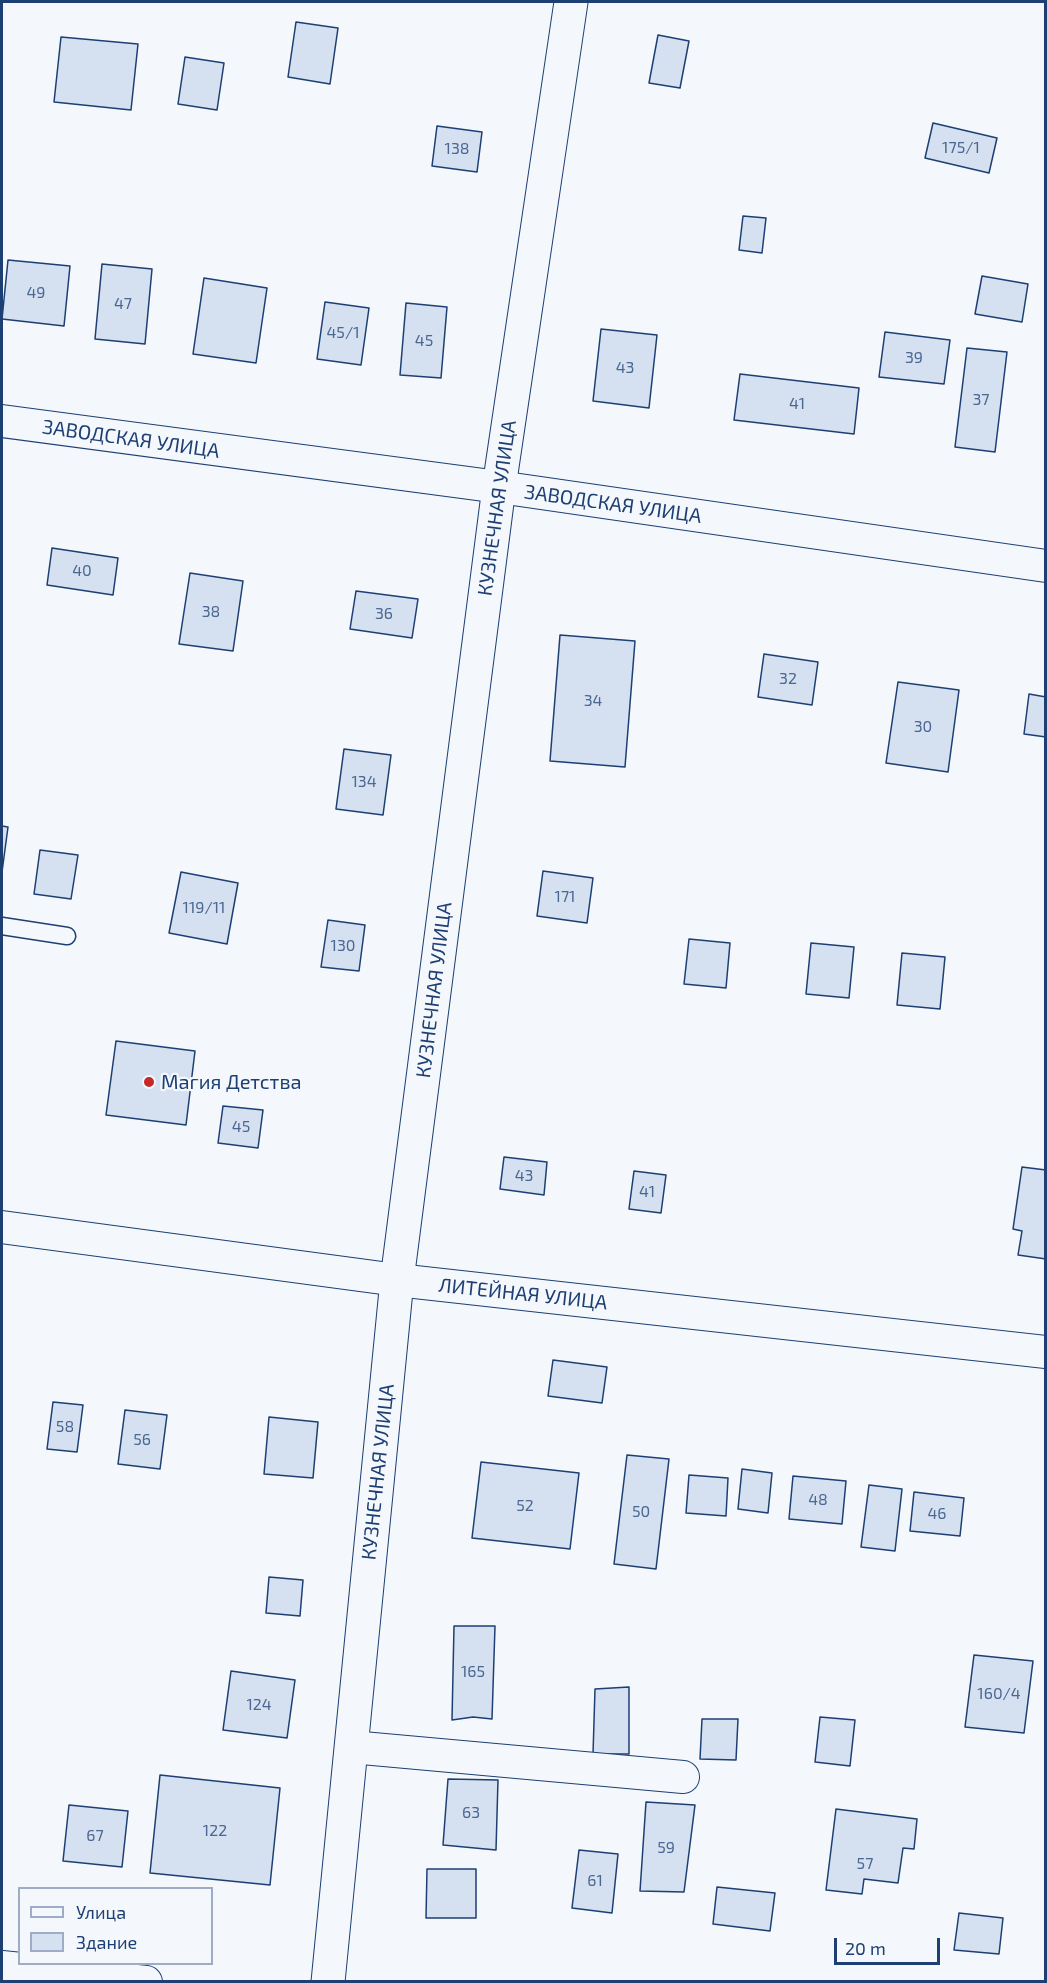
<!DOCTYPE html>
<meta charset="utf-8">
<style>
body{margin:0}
#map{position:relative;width:1047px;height:1983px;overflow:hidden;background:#f4f7fb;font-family:"Exo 2",sans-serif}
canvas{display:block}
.frame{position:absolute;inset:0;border:3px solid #1d3f73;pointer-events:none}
.legend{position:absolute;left:18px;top:1887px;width:195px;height:78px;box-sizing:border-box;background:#f4f7fb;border:2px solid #9eadc5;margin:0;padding:8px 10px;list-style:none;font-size:18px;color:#1d3f73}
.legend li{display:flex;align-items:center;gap:12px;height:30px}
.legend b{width:30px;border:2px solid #9eadc5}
.scale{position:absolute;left:834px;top:1938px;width:106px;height:27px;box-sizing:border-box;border:3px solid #1d3f73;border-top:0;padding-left:8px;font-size:18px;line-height:21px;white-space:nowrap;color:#1d3f73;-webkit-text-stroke:4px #f4f7fb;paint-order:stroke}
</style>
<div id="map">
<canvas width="1047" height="1983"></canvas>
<div class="frame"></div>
<ul class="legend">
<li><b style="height:8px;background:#f4f7fb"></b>Улица</li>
<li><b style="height:16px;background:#d5e0f0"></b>Здание</li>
</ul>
<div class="scale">20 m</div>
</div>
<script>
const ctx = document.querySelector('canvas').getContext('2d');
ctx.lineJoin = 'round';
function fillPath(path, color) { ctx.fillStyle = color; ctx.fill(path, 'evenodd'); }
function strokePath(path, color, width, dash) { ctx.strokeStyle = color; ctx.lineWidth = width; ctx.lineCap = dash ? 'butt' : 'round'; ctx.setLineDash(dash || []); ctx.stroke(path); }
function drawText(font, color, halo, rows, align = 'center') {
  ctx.font = font + ' "Exo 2",sans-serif'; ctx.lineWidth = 4.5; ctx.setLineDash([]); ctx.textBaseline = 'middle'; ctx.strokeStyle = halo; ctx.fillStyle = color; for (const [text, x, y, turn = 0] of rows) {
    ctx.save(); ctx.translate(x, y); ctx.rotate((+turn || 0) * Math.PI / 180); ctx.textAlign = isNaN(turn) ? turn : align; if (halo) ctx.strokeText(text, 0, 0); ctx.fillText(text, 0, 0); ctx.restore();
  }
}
const building = new Path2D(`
 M296 22 338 28 330 84 288 77Z
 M658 35 689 41 680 88 649 83Z
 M61 37 138 44 131 110 54 102Z
 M185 57 224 63 217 110 178 104Z
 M933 123 997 138 989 173 925 158Z
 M437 126 482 132 477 172 432 166Z
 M743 216 766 218 762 253 739 250Z
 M8 260 70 266 64 326 2 319Z
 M102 264 152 269 145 344 95 339Z
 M982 276 1028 284 1022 322 975 314Z
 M204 278 267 288 256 363 193 354Z
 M325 302 369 308 361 365 317 359Z
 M406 303 447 307 441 378 400 375Z
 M601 329 657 335 649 408 593 401Z
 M885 332 950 340 944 384 879 377Z
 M967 348 1007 352 995 452 955 447Z
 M740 374 859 388 854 434 734 420Z
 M52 548 118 558 113 595 47 585Z
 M190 573 243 581 233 651 179 644Z
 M356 591 418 599 412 638 350 629Z
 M560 635 635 641 625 767 550 761Z
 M764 654 818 662 812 705 758 697Z
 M898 682 959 690 948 772 886 763Z
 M1029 694 1046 697V737L1024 734Z
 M344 749 391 755 383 815 336 809Z
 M2 826 8 827 2 872Z
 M40 850 78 855 71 899 34 894Z
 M543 871 593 878 587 923 537 916Z
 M181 872 238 883 227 944 169 933Z
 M328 920 365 925 359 971 321 967Z
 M689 939 730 943 726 988 684 984Z
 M811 943 854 947 849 998 806 994Z
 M902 953 945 957 940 1009 897 1005Z
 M116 1041 195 1051 186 1125 106 1115Z
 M223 1106 263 1110 258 1148 218 1143Z
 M504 1157 547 1162 544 1195 500 1189Z
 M1022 1167 1046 1170V1259L1018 1255 1022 1231 1013 1229Z
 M634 1171 666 1175 661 1213 629 1209Z
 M553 1360 607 1367 602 1403 548 1396Z
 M53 1402 83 1405 77 1452 47 1449Z
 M125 1410 167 1415 160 1469 118 1464Z
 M269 1417 318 1422 313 1478 264 1474Z
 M627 1455 669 1459 656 1569 614 1564Z
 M481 1462 579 1473 570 1549 472 1538Z
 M742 1469 772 1473 768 1513 738 1509Z
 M689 1475 728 1478 726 1516 686 1513Z
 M793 1476 846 1481 842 1524 789 1519Z
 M869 1485 902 1489 895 1551 861 1547Z
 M914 1492 964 1498 960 1536 910 1531Z
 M269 1577 303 1580 300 1616 266 1613Z
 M454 1626H495L492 1719 473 1717 452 1720Z
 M974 1655 1033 1661 1024 1733 965 1727Z
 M231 1671 295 1680 287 1738 223 1730Z
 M629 1687V1754H593L595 1689Z
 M820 1717 855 1720 850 1766 815 1762Z
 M702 1719H738L736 1760 700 1759Z
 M160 1775 280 1788 270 1885 150 1873Z
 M448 1779 498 1780 496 1850 443 1845Z
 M646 1802 695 1805 684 1892 640 1891Z
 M69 1805 128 1811 122 1867 63 1861Z
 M836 1809 917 1819 914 1849 903 1848 898 1883 864 1879 862 1894 826 1890Z
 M579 1850 618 1854 612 1913 572 1908Z
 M427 1869H476V1918H426Z
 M717 1887 775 1893 770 1931 713 1924Z
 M959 1913 1003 1918 999 1954 954 1950Z`);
fillPath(building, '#d5e0f0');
strokePath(building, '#1d3f73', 1.5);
const service = new Path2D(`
 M2 926 67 936`);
const minor = new Path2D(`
 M2 421 499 487 1046 566
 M2 1227 397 1280 1046 1352
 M351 1747 683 1777
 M2 1967 146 1982`);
const tertiary = new Path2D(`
 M328 1982 397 1280 499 487 571 2`);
strokePath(service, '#1d3f73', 19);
strokePath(minor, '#1d3f73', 34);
strokePath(tertiary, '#1d3f73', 35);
strokePath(service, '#f4f7fb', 16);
strokePath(minor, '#f4f7fb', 32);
strokePath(tertiary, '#f4f7fb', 33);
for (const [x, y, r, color] of [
 [149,1082,6,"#c62828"]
]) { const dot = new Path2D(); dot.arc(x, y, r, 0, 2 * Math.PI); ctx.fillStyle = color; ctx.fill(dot); strokePath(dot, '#f4f7fb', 2); }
drawText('16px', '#4b6792', null, [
 ["175/1",961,148],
 ["138",457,149],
 ["49",36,293],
 ["47",123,304],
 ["45/1",343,333],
 ["45",424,341],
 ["39",914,358],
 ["43",625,368],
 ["37",981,400],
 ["41",797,404],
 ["40",82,571],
 ["38",211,612],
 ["36",384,614],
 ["32",788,679],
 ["34",593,701],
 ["30",923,727],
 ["134",364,782],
 ["171",565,897],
 ["119/11",204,908],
 ["130",343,946],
 ["45",241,1127],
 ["43",524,1176],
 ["41",647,1192],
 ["58",65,1427],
 ["56",142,1440],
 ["48",818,1500],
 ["52",525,1506],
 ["50",641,1512],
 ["46",937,1514],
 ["165",473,1672],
 ["160/4",999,1694],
 ["124",259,1705],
 ["63",471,1813],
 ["122",215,1831],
 ["67",95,1836],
 ["59",666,1848],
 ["57",865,1864],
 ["61",595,1881]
]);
drawText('20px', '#1d3f73', '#f4f7fb', [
 ["ЗАВОДСКАЯ УЛИЦА",131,439,8],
 ["ЗАВОДСКАЯ УЛИЦА",613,504,8],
 ["КУЗНЕЧНАЯ УЛИЦА",497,508,-82],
 ["КУЗНЕЧНАЯ УЛИЦА",434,990,-83],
 ["ЛИТЕЙНАЯ УЛИЦА",523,1294,6],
 ["КУЗНЕЧНАЯ УЛИЦА",378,1472,-84]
]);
drawText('20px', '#1d3f73', '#f4f7fb', [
 ["Магия Детства",161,1082]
], 'left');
</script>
